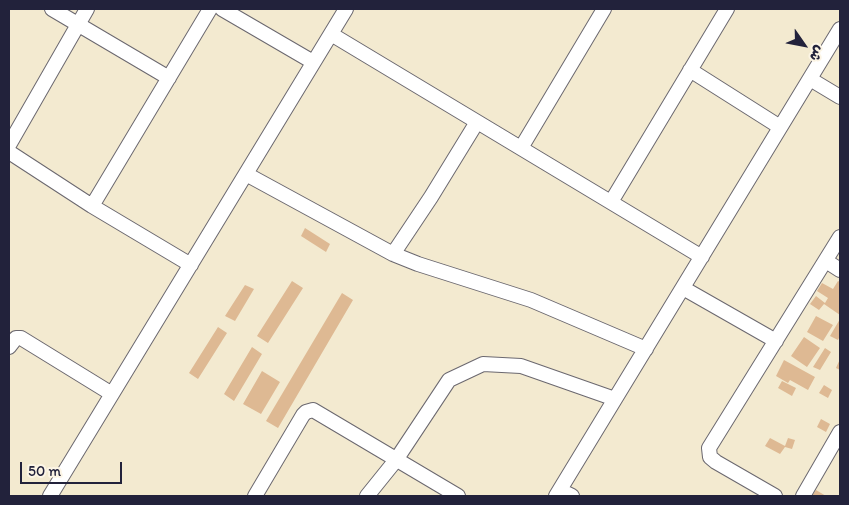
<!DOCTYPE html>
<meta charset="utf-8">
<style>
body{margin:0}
#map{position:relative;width:849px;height:505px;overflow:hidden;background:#f3ead0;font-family:Itim,"Playpen Sans Arabic",sans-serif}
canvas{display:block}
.frame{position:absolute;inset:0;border:10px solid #22223b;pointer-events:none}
.north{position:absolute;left:779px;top:20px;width:50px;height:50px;-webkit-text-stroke:4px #fcf5e5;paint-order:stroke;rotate:123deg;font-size:14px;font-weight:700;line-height:20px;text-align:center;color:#22223b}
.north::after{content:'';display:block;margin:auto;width:18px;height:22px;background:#22223b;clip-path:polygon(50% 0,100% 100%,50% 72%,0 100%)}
.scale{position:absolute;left:20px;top:462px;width:102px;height:22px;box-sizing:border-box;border:2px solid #22223b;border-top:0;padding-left:6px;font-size:15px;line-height:18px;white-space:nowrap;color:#22223b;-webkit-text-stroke:4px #fcf5e5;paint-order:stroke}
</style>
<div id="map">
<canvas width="849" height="505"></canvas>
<div class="frame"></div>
<div class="north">ش</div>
<div class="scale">50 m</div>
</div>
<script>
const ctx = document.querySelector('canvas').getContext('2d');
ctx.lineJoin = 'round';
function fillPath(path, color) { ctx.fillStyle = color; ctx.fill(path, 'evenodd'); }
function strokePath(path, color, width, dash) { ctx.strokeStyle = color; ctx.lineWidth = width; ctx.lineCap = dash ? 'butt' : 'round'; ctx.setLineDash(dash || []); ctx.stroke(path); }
fillPath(new Path2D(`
 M305 228 330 244 326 252 301 236Z
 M292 281 303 288 268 343 257 336Z
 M838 281 840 282V315L824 304 819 310 810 304 816 296 825 303 828 298 817 291 822 283 833 289Z
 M245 285 254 289 235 321 225 316Z
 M342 293 353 300 278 428 266 421Z
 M816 316 833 325 823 341 807 332Z
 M840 319V336L838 340 830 336Z
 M218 327 227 333 198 379 189 373Z
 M804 337 820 348 807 367 791 356Z
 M252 347 262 354 234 401 224 394Z
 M825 348 831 352 820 370 813 367Z
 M840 359V370L836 368Z
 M784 360 815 377 808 390 790 380 788 383 776 376Z
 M262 371 280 382 261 414 243 404Z
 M782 381 796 388 792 396 778 388Z
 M824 385 832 390 828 398 819 393Z
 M821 419 830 424 826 432 817 427Z
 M770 438 785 446 788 438 795 440 792 449 785 447 780 454 765 446Z
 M816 490 826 496H812Z`), '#deb993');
const minor = new Path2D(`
 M52 9 169 78
 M222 9 313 62
 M331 34 702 257
 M690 70 780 127
 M810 79 840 97
 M9 145 87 9
 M521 148 604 9
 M9 152 92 206 191 265
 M246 174 393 254 418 264 531 300 646 349
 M611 202 727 9
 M92 206 210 9
 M393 254 431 197 477 122
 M826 261 840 270
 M683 288 776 341
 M9 347 16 338H21L112 394
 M560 490 572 496
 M50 496 346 9
 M255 496 303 415 306 412 313 410 458 496
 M367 496 396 460 449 380 483 364 521 366 615 399
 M556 496 840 29
 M775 496 716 462 710 457 709 448 840 237
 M803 496 840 432`);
strokePath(minor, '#6b686f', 16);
strokePath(minor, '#fff', 14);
</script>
